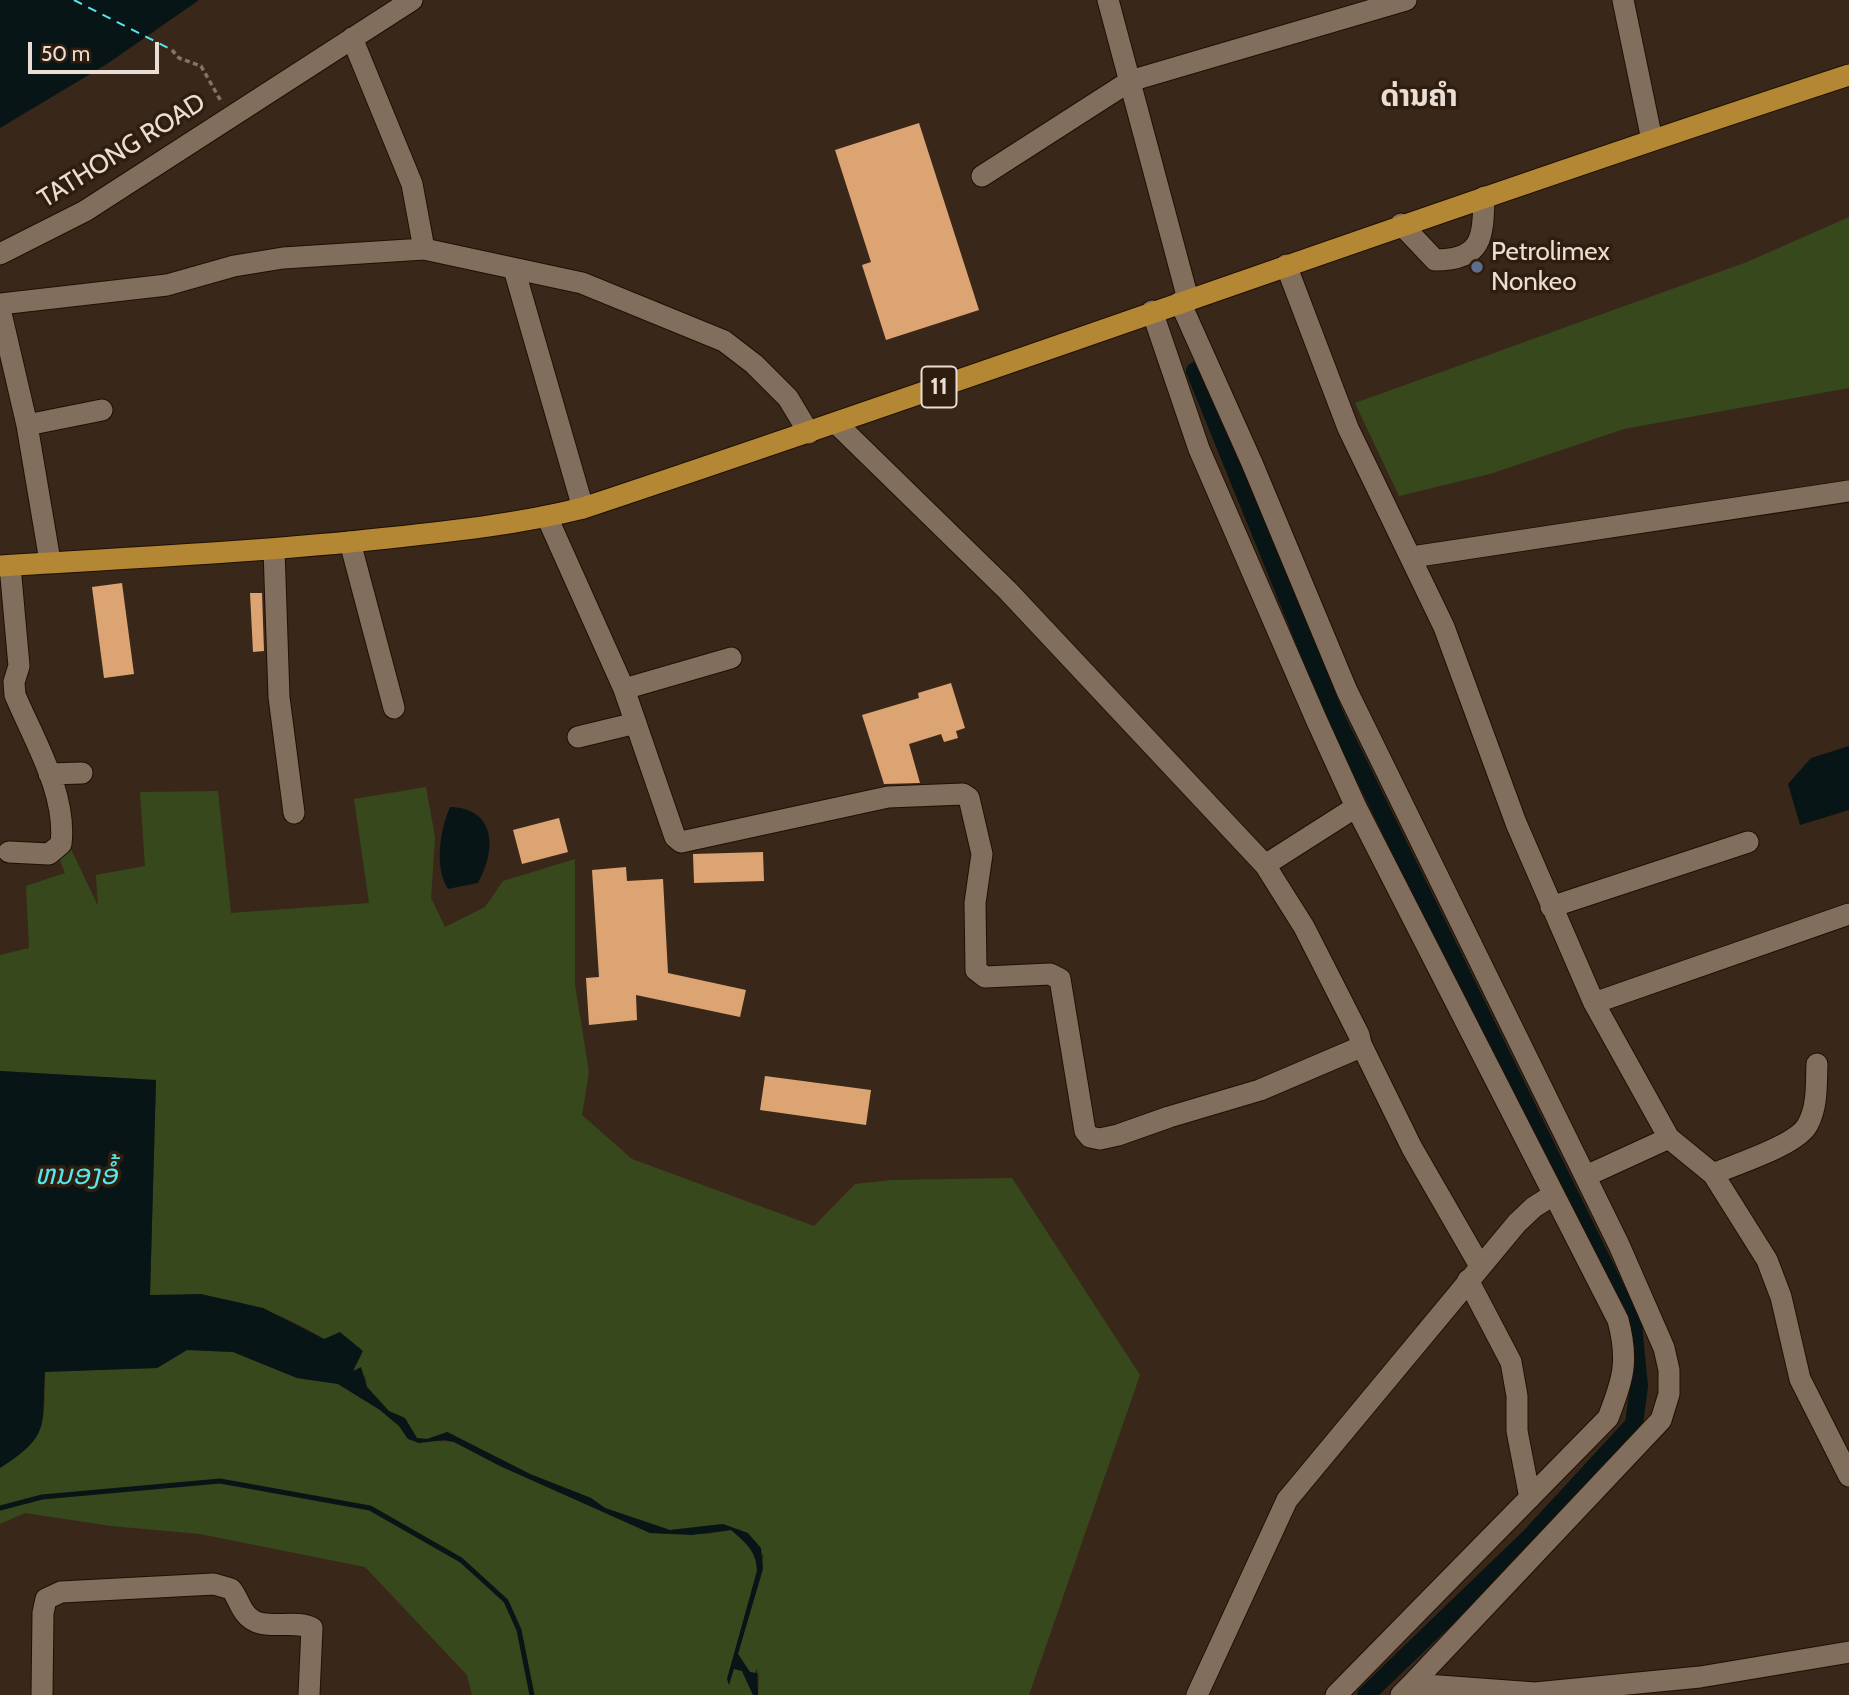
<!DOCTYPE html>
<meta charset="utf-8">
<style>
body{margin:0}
#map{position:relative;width:1849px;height:1695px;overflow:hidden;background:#392819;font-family:Cabin,sans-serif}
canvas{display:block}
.scale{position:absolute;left:28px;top:42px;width:131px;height:32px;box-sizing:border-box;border:4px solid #e9ddd4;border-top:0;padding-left:9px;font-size:21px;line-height:24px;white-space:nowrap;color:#e9ddd4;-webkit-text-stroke:5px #2f1e0f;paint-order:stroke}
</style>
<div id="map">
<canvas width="1849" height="1695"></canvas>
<div class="scale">50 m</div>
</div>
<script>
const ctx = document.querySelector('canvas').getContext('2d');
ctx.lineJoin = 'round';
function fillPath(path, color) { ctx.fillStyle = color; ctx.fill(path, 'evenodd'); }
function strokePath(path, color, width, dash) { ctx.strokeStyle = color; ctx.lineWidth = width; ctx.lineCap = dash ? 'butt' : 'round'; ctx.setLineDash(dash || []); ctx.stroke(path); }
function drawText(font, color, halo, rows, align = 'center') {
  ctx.font = font + ' Cabin,"Noto Sans Lao",sans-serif'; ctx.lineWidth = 7; ctx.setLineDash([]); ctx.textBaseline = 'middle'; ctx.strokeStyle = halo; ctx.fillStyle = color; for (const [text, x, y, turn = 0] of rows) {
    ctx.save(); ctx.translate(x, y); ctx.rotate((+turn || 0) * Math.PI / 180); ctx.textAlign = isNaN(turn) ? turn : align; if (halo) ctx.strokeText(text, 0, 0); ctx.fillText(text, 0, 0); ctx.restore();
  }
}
fillPath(new Path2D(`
 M1849 217V388L1624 429 1490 474 1399 496 1355 403 1747 262Z
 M426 787 435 837 431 898 445 927 485 907 503 881 575 859V985L589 1072 582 1115 632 1159 814 1226 855 1184 892 1180 1012 1178 1140 1375 1029 1695H758L759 1674 750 1672 738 1654 764 1556 723 1524 670 1530 605 1508 591 1498 530 1474 448 1432 427 1439 417 1438 404 1418 389 1412 367 1387 365 1376C344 1369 339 1348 321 1337 263 1302 217 1294 150 1295L156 1080 0 1071V955L29 948 26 886 65 873 52 840 61 828 98 906 96 875 145 866 140 792 218 791 231 913 369 903 354 799Z
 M187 1350 233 1352 297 1378 338 1384 380 1410 399 1426 408 1439 454 1442 500 1466 650 1533 707 1534 731 1530C745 1542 757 1552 757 1571L727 1679 734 1668 742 1671 753 1695H472L467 1675 365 1567 200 1534 111 1526 25 1513 0 1524V1468C49 1437 44 1425 45 1371L157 1368Z`), '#38481d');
fillPath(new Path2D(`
 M0 0H199L107 64 0 128Z
 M1849 746V810L1800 825 1788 784 1811 758Z
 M450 807C496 808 497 850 478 883L448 889C434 867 440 830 450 807Z
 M0 1071 156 1080 150 1295 201 1294 263 1308 324 1339 340 1332 363 1351 353 1371 361 1367 367 1387 389 1411 405 1418 417 1438 427 1439 447 1432 530 1474 591 1498 605 1508 670 1530 723 1524 748 1533 761 1548 763 1569 738 1654 750 1672 756 1673 757 1668 758 1695H753L742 1671 734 1669 729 1685 727 1679 757 1571C757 1551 745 1542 731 1530L692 1535 650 1533 500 1466 454 1442 445 1440 419 1443 408 1439 399 1426 380 1410 338 1384 297 1378 233 1352 187 1350 157 1368 45 1372C41 1426 52 1435 0 1468Z`), '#081516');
strokePath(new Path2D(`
 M0 1508 42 1497 220 1481 370 1508 461 1560 506 1601 519 1630 532 1695`), '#081516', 5);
strokePath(new Path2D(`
 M1195 371 1336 718 1633 1324 1639 1386 1634 1424 1529 1538 1366 1695`), '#081516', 18);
strokePath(new Path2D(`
 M74 0 172 50`), '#54e7ed', 2, [9, 7]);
fillPath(new Path2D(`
 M919 123 979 310 886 340 862 265 871 262 835 150Z
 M122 583 134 674 104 678 92 587Z
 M250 593H262L264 651 253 652Z
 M951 683 965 728 956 731 958 738 944 742 941 734 909 744 920 783 884 784 862 715 919 698 918 693Z
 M559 818 568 852 522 864 513 830Z
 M763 852 764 881 694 883 693 854Z
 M626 867 627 881 663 879 668 973 746 990 740 1017 636 995 637 1020 589 1025 586 978 599 977 592 870Z
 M765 1076 871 1090 866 1125 760 1110Z`), '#dda473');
const minor = new Path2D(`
 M1108 0 1188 299
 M1623 0 1652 140
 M352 38 412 184 424 249
 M982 176 1130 81 1406 0
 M1401 224 1435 260C1483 260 1483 237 1484 197
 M0 254 85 211 412 0
 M1286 265 1348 428 1444 627 1516 823 1594 1003 1669 1138 1713 1174 1767 1260 1781 1297 1800 1379 1849 1476
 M514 269 583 508
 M1180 302 1252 463 1347 691 1619 1245 1664 1348 1669 1370V1394L1661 1420 1412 1684
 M0 304 167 285 234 266 283 258 424 249 582 283 724 341 754 364 788 398 809 433
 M0 309 27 425 50 561
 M1152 311 1199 449 1316 719 1356 807 1618 1320C1629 1361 1623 1380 1608 1418L1336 1695
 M27 425 102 410
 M547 517 624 689 675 837 681 842 888 797 963 794 969 798 982 854 975 903 976 970 985 977 1050 974 1060 979 1085 1131 1090 1137 1100 1139 1118 1135 1169 1117 1260 1090 1356 1049 1361 1044 1359 1035 1304 927 1265 865 1008 591 837 424
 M350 542 394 708
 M274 549 279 697 294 813
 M1412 557 1849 491
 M624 689 731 658
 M578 737 636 723
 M49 774 82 773
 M9 852 49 854 61 844C67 794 34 740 15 695L14 682 19 666 10 566
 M1265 865 1356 807
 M1551 907 1748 842
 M1594 1003 1849 914
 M1361 1044 1412 1148 1480 1266
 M1713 1174C1736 1164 1798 1145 1808 1124 1818 1105 1816 1084 1817 1064
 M1586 1176 1669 1138
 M1468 1280 1511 1362 1517 1396V1431L1530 1498
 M42 1695 43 1613 46 1599 61 1592 214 1584 231 1589C237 1596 239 1605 245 1613 260 1634 292 1618 312 1628L309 1695
 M1197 1695 1287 1500 1517 1223 1534 1207 1553 1195
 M1401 1695 1412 1684 1535 1693 1700 1677 1849 1652`);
const highway = new Path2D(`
 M0 566C129 558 259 552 388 538 454 531 519 524 583 508 1007 367 1425 214 1849 75`);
strokePath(minor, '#201003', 23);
strokePath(highway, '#201003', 23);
strokePath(new Path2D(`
 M172 50 179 58 201 66 222 103`), '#837468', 3.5, [5, 3.5]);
strokePath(minor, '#826e5d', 21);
strokePath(highway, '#b48735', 21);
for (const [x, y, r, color] of [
 [1477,267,7,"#5c6f8a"]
]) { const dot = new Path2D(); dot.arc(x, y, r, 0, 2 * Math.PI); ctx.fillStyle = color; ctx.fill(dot); strokePath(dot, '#2f1e0f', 2.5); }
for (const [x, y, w] of [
 [939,387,35]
]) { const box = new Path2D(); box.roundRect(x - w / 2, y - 20.5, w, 41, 5); ctx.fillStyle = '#2f1e0f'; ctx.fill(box); strokePath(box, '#e9ddd4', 2); }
drawText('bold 24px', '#e9ddd4', null, [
 ["11",939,387]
]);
drawText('26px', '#e9ddd4', '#2f1e0f', [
 ["TATHONG ROAD",122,151,-32]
]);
drawText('26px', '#e9ddd4', '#2f1e0f', [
 ["Petrolimex",1491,252],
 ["Nonkeo",1491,282]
], 'left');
drawText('italic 28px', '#54e7ed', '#2f1e0f', [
 ["ຫນອງອໍ້",76,1176]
]);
drawText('bold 30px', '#e9ddd4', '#2f1e0f', [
 ["ດ່ານຄໍາ",1419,97]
]);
</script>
